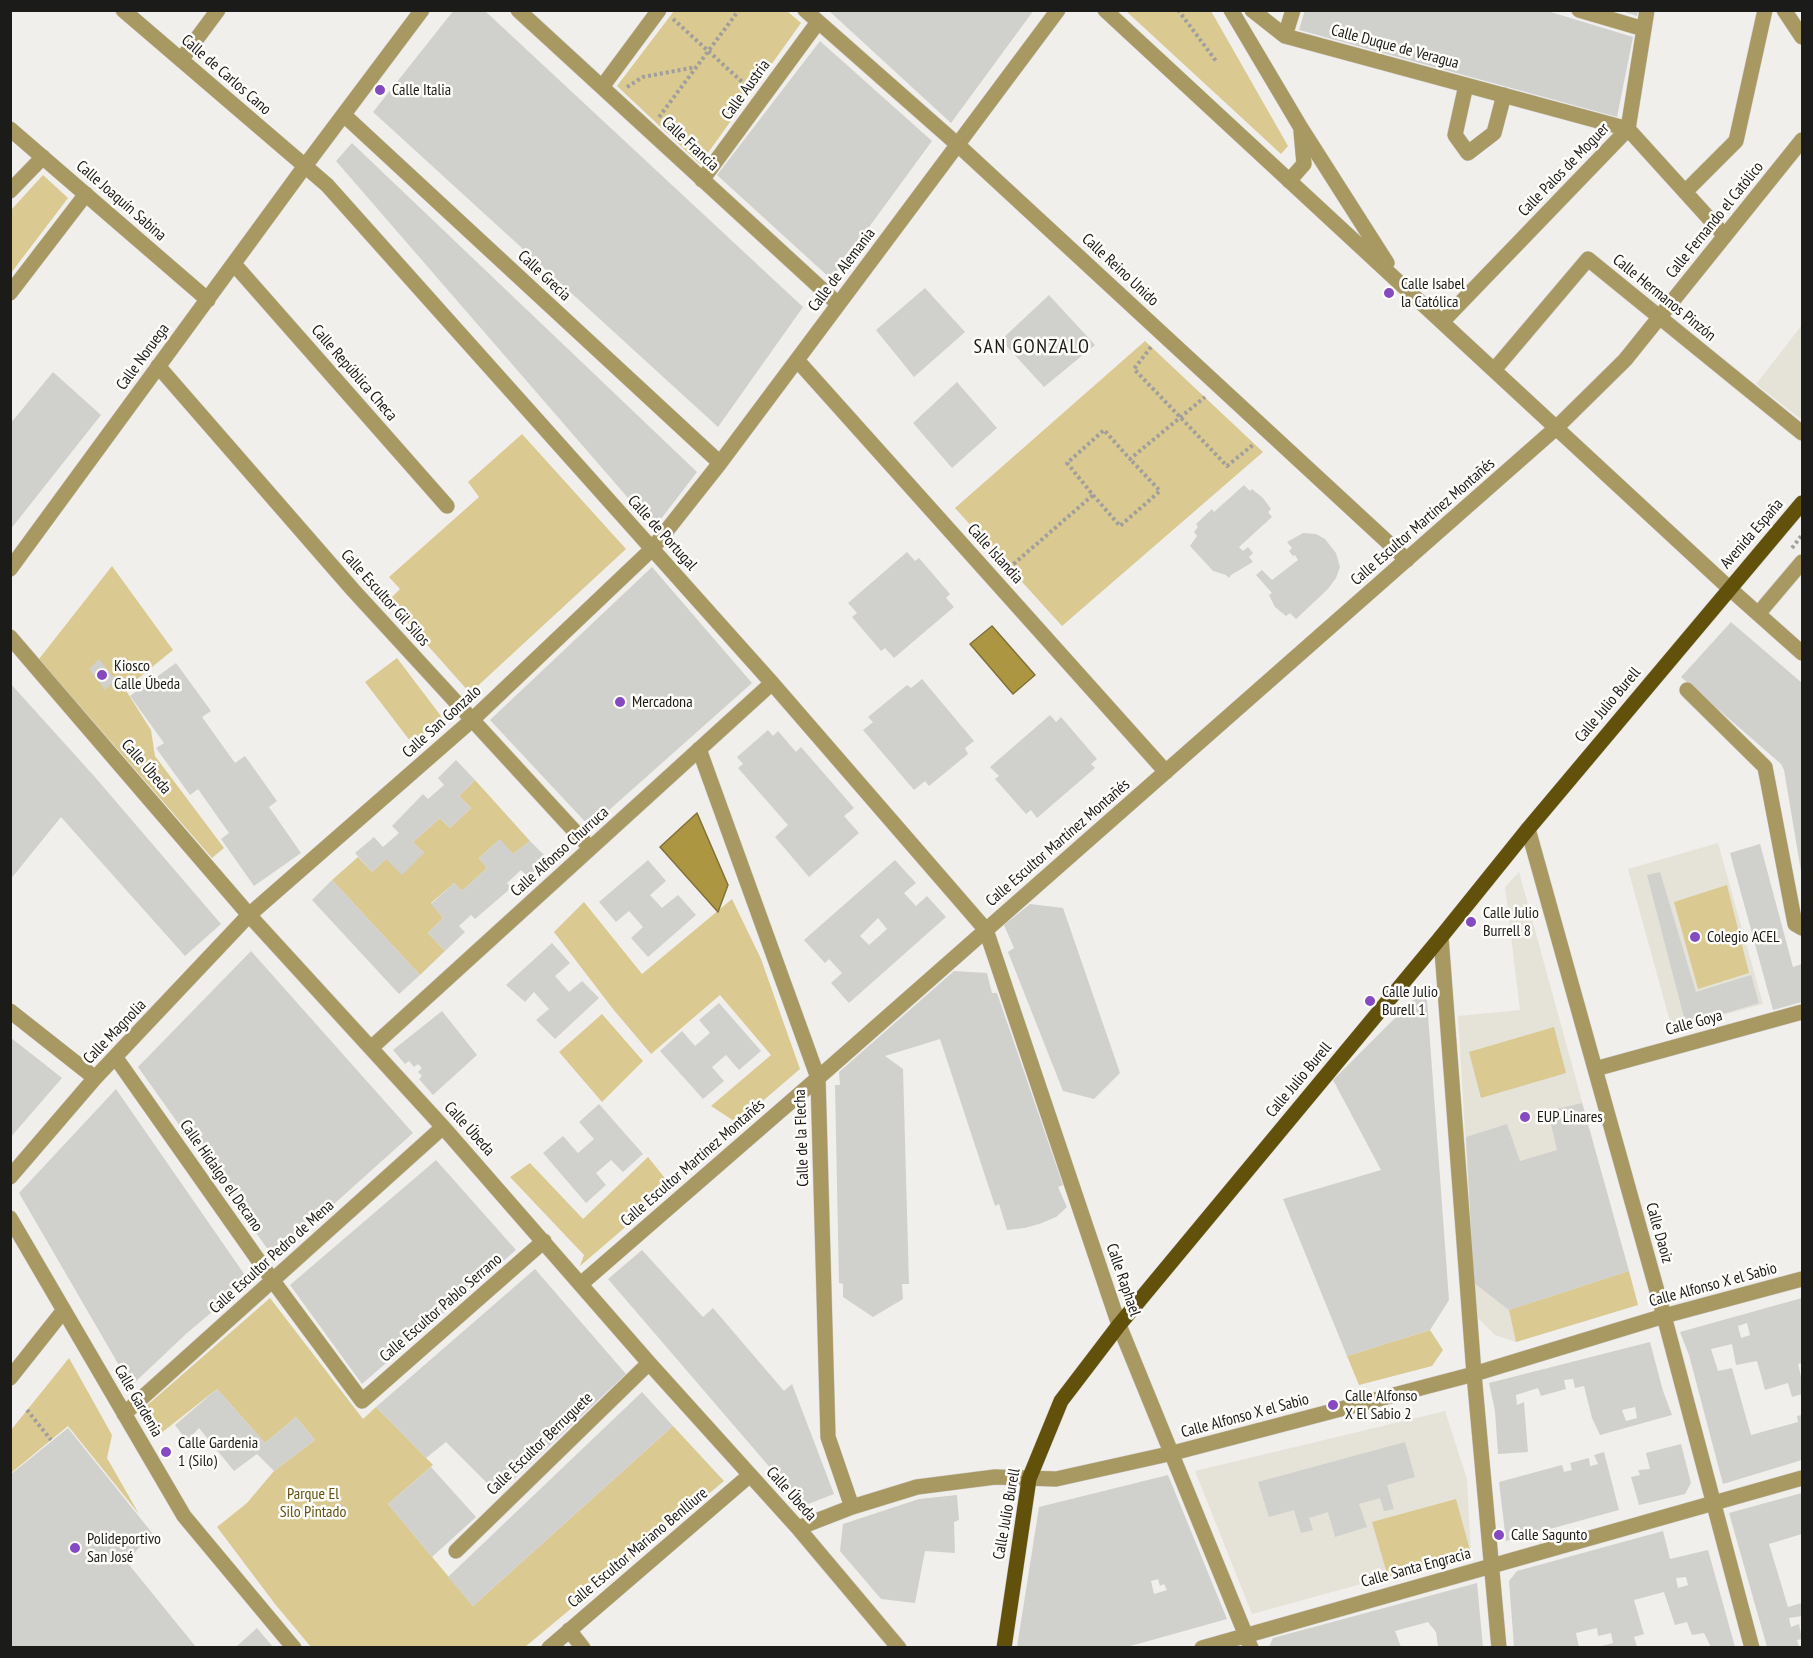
<!DOCTYPE html>
<meta charset="utf-8">
<style>
body{margin:0}
#map{position:relative;width:1813px;height:1658px;overflow:hidden;background:#f0efec;font-family:"PT Sans Narrow",sans-serif}
canvas{display:block}
.frame{position:absolute;inset:0;border:12px solid #1b1b1a;pointer-events:none}
</style>
<div id="map">
<canvas width="1813" height="1658"></canvas>
<div class="frame"></div>
</div>
<script>
const ctx = document.querySelector('canvas').getContext('2d');
ctx.lineJoin = 'round';
function fillPath(path, color) { ctx.fillStyle = color; ctx.fill(path, 'evenodd'); }
function strokePath(path, color, width, dash) { ctx.strokeStyle = color; ctx.lineWidth = width; ctx.lineCap = dash ? 'butt' : 'round'; ctx.setLineDash(dash || []); ctx.stroke(path); }
function drawText(font, color, halo, rows, align = 'center') {
  ctx.font = font + ' "PT Sans Narrow",sans-serif'; ctx.lineWidth = 5; ctx.setLineDash([]); ctx.textBaseline = 'middle'; ctx.strokeStyle = halo; ctx.fillStyle = color; for (const [text, x, y, turn = 0] of rows) {
    ctx.save(); ctx.translate(x, y); ctx.rotate((+turn || 0) * Math.PI / 180); ctx.textAlign = isNaN(turn) ? turn : align; if (halo) ctx.strokeText(text, 0, 0); ctx.fillText(text, 0, 0); ctx.restore();
  }
}
fillPath(new Path2D(`
 M1802 325V420L1756 384Z
 M1718 843 1763 1004 1672 1029 1628 869Z
 M1519 872 1638 1305 1516 1342 1495 1335 1478 1318 1474 1283 1458 1016 1520 1010 1505 887Z
 M1445 1411 1467 1479 1471 1554 1252 1614 1195 1471Z`), '#e5e2d8');
fillPath(new Path2D(`
 M674 11H787L801 23 700 164 617 86Z
 M1126 11H1211L1288 146 1281 154Z
 M43 175 68 198 11 273V210Z
 M1145 341 1263 452 1062 626 955 508Z
 M522 434 626 549 470 693 388 601 400 589 389 577 479 497 468 482Z
 M112 566 173 650 125 689 151 730 155 756 224 848 212 858 39 659Z
 M397 658 444 720 414 746 365 682Z
 M475 780 530 841 513 854 499 840 479 858 487 868 462 891 454 883 431 903 443 918 428 933 445 951 420 975 332 880 358 857 372 872 386 859 424 853 413 842 440 818 450 828 471 808 459 796Z
 M1727 885 1749 973 1698 989 1674 902Z
 M732 899 761 959 800 1069 737 1123 711 1106 771 1055 720 995 651 1054 613 1009 554 932 584 902 642 974Z
 M602 1014 643 1061 602 1102 559 1052Z
 M1554 1027 1566 1073 1481 1098 1469 1052Z
 M648 1157 672 1187 580 1266 584 1255 510 1177 530 1163 583 1219Z
 M1629 1271 1638 1305 1516 1342 1509 1310Z
 M270 1298 363 1419 376 1407 433 1465 388 1504 473 1606 673 1426 724 1481 525 1647H311L275 1604 217 1527 247 1503 274 1471 315 1440 296 1417 265 1443 217 1389 160 1434 144 1408Z
 M1430 1330 1443 1350 1432 1366 1359 1385 1347 1356Z
 M69 1358 112 1435 107 1458 139 1514 68 1426 11 1473V1430Z
 M1456 1499 1471 1554 1388 1577 1372 1522Z`), '#dac990');
const water = new Path2D(`
 M992 626 1035 675 1013 694 970 644Z
 M697 813 728 885 718 912 660 847Z`);
fillPath(water, '#ad9642');
strokePath(water, '#817136', 1.5);
fillPath(new Path2D(`
 M454 10H484L803 307 718 427 373 112Z
 M828 10H1034L951 123Z
 M1305 10H1544L1633 37 1617 117 1299 30Z
 M1619 10H1638L1637 16Z
 M820 41 932 141 831 279 717 175Z
 M352 143 697 472 654 528 336 161Z
 M925 288 965 332 914 377 876 330Z
 M1049 295 1095 345 1044 387 1001 340Z
 M53 372 101 415 10 530V424Z
 M957 382 997 428 952 468 913 423Z
 M1244 485 1250 491 1252 489 1263 498 1271 509 1268 512 1272 517 1239 547 1243 551 1248 547 1253 553 1249 557 1253 562 1231 575 1229 578 1226 575 1213 571 1190 546 1197 536 1194 532 1198 527 1196 524 1212 509 1214 512Z
 M1303 533 1316 534 1325 539 1336 553 1340 567 1336 578 1328 589 1296 619 1290 613 1286 616 1275 607 1269 595 1272 593 1256 575 1262 570 1272 580 1298 560 1295 555 1293 556 1289 551 1292 548 1287 542Z
 M907 552 915 561 919 558 950 594 946 598 954 607 894 658 885 648 881 651 852 617 857 613 848 603Z
 M652 567 752 683 590 827 490 720Z
 M1731 622 1802 683V877L1784 770 1781 764 1681 677Z
 M99 659 116 680 105 690 89 669Z
 M176 663 211 711 202 717 235 763 245 756 277 801 269 807 301 853 254 886 221 839 229 833 198 789 190 795 156 748 164 743 130 696Z
 M922 679 974 741 965 748 968 754 929 786 925 781 914 790 863 730 873 722 868 717 907 685 911 688Z
 M10 683 94 776 221 924 185 956 61 817 10 880Z
 M1050 715 1056 722 1061 717 1097 759 1091 764 1095 768 1037 818 1031 810 1026 814 995 779 999 776 990 767Z
 M768 730 773 736 778 731 796 752 801 747 854 808 844 816 859 833 809 877 775 837 788 825 738 768 743 764 737 757Z
 M456 760 475 780 459 796 471 808 450 828 440 818 413 842 424 853 402 875 386 859 372 872 355 853 374 837 383 847 399 833 392 826 423 794 428 799 444 785 438 778Z
 M500 839 513 854 530 841 548 859 528 877 521 870 507 883 511 888 475 919 471 915 459 926 465 932 445 951 428 933 443 918 431 904 454 883 462 891 487 868 479 858Z
 M1760 844 1793 967 1802 964V1002L1773 1010 1730 853Z
 M648 860 666 881 650 895 662 908 678 895 696 915 648 957 631 938 643 927 629 911 616 922 599 902Z
 M895 860 916 883 904 893 916 906 927 896 946 917 849 1003 831 983 842 973 829 959 825 963 804 940ZM878 918 887 929 869 945 860 936Z
 M1660 872 1696 992 1751 975 1759 1003 1686 1025 1647 875Z
 M332 880 420 975 399 994 312 900Z
 M1030 904 1063 908 1120 1073 1094 1099 1063 1091 1008 952 1014 948 1004 925Z
 M552 943 570 963 555 976 569 992 582 981 599 998 555 1039 536 1020 549 1009 534 992 525 1002 506 985Z
 M251 951 413 1133 274 1258 138 1067Z
 M954 971 987 973 992 993H997L1063 1185 1058 1187 1067 1207 1056 1217 1042 1223 1025 1228 1007 1230 999 1204 995 1206 940 1039 885 1056 903 1069 909 1284H902L903 1299 873 1317 843 1297V1284L839 1283 835 1085H840L839 1072Z
 M1426 987 1449 1300 1430 1330 1347 1356 1283 1199 1381 1170 1333 1080Z
 M719 1003 761 1051 739 1070 726 1055 712 1067 724 1081 703 1099 660 1051 682 1031 695 1046 710 1033 699 1020Z
 M442 1011 477 1055 433 1095 419 1079 422 1076 418 1072 422 1068 418 1064 414 1067 409 1061 405 1064 393 1050Z
 M10 1037 62 1078 10 1138Z
 M116 1089 249 1281 187 1333 131 1386 19 1193Z
 M1582 1103 1629 1271 1509 1310 1474 1283 1466 1137 1507 1124 1520 1161 1557 1150 1548 1111Z
 M599 1104 643 1154 623 1172 611 1160 596 1173 606 1185 586 1203 543 1153 563 1136 578 1153 594 1139 579 1122Z
 M436 1160 516 1250 362 1384 290 1285Z
 M642 1250 703 1317 713 1308 784 1391 792 1384 834 1494 803 1506 608 1279Z
 M535 1269 626 1374 498 1494 446 1442 426 1458 376 1407Z
 M1802 1298V1363L1798 1364 1802 1381V1394L1792 1397 1788 1383 1765 1390 1757 1361 1736 1365 1732 1344 1711 1349 1718 1371 1732 1368 1751 1435 1798 1422 1797 1416 1802 1415V1460L1723 1484 1689 1355 1680 1332ZM1747 1323 1750 1335 1741 1338 1738 1326Z
 M1650 1342 1663 1391 1672 1415 1600 1435 1592 1418 1584 1386 1575 1388 1573 1379 1564 1380 1566 1389 1541 1396 1538 1388 1516 1395 1517 1405 1524 1402 1528 1452 1498 1454 1495 1411 1489 1383ZM1635 1407 1637 1418 1626 1421 1622 1410Z
 M217 1389 265 1443 296 1417 315 1440 274 1471 257 1454 234 1471 199 1428 187 1441 175 1425Z
 M642 1392 673 1426 473 1606 448 1577Z
 M68 1428 153 1534 126 1561 196 1647H10V1475Z
 M1405 1442 1415 1477 1387 1485 1394 1509 1384 1511 1380 1498 1359 1504 1367 1527 1335 1537 1328 1512 1309 1518 1313 1530 1301 1533 1294 1510 1269 1517 1258 1482Z
 M1681 1444 1691 1483 1685 1494 1639 1505 1631 1477 1640 1475 1638 1470 1650 1469 1646 1453Z
 M1604 1452 1619 1510 1506 1541 1499 1482 1562 1465 1564 1472 1572 1470 1570 1463 1589 1458 1590 1466 1598 1464 1594 1455Z
 M431 1467 476 1517 432 1557 388 1504Z
 M1168 1475 1227 1619 1127 1647H1017L1039 1507ZM1158 1579 1160 1586 1164 1584 1167 1590 1154 1594 1151 1581Z
 M1802 1493V1534L1769 1544 1788 1607 1802 1603V1616L1789 1618 1791 1627 1799 1624 1802 1639 1797 1640 1799 1647H1767L1729 1513Z
 M957 1495 959 1520 954 1522 955 1553 925 1551 915 1603 881 1599 840 1551 843 1524 919 1499Z
 M1663 1531 1670 1559 1708 1550 1735 1647H1711L1704 1633 1692 1635 1687 1622 1675 1625 1664 1592 1634 1600 1644 1634 1634 1637 1637 1647H1597L1613 1643 1611 1633 1598 1636 1597 1628 1576 1633 1579 1647H1514L1509 1581 1517 1571ZM1686 1577 1688 1585 1678 1588 1676 1578Z
 M1477 1583 1483 1647H1438L1436 1632 1428 1622 1395 1631 1401 1647H1269L1273 1638Z
 M257 1628 273 1647H236Z`), '#d0d0cd');
const minor = new Path2D(`
 M123 10 327 185 772 683 986 930 1119 1325 1251 1648
 M518 10 838 304
 M805 10 958 145 1407 560
 M1105 10 1729 588 1802 653
 M1231 10 1301 128 1387 263
 M1252 10 1285 36 1628 129 1725 236
 M1579 10 1644 29
 M1784 10 1802 37
 M1285 36 1293 10
 M181 60 218 10
 M1466 85 1455 135 1468 153 1494 133 1504 95
 M602 87 659 10
 M344 115 720 463
 M10 129 208 300
 M702 180 818 22
 M1289 181 1304 164 1301 131
 M10 191 43 157
 M1685 192 1736 141 1765 10
 M234 264 447 506
 M10 293 86 194
 M1442 322 1628 129 1647 10
 M797 360 1166 772
 M158 366 353 590 590 848
 M1494 370 1588 259 1802 433
 M10 569 305 166 422 10
 M1758 614 1802 562
 M10 637 249 915 443 1127 649 1363 798 1528 899 1648
 M1687 690 1765 767 1795 924 1802 928
 M699 749 818 1078 828 1437 852 1507
 M1528 829 1664 1316 1752 1648
 M1441 937 1474 1374 1499 1648
 M10 1011 95 1078
 M371 1048 772 683
 M116 1058 273 1281 362 1401 544 1241
 M1595 1069 1802 1012
 M10 1177 95 1078 249 915 472 720 652 549 720 463 1058 10
 M10 1218 184 1516 294 1648
 M582 1283 818 1078 1556 428 1625 360 1802 140
 M10 1378 64 1310
 M124 1414 443 1127
 M798 1528 852 1507 917 1487 995 1477 1056 1479 1173 1453 1474 1374 1664 1316 1802 1279
 M456 1551 649 1363
 M569 1630 583 1648
 M549 1648 750 1475
 M1202 1648 1802 1478`);
const major = new Path2D(`
 M1004 1648 1029 1479 1061 1401 1119 1325 1441 937 1528 829 1802 503`);
strokePath(minor, '#cecdca', 16);
strokePath(major, '#cecdca', 16);
strokePath(new Path2D(`
 M1178 10 1216 61
 M673 19 750 89
 M627 87 643 77 696 67
 M659 117 739 10
 M1151 347 1134 369 1227 466 1254 444
 M1093 495 1120 526 1160 491 1130 459
 M1792 548 1802 535
 M1009 568 1093 495 1067 463 1104 430 1130 459 1205 397
 M27 1410 51 1440`), '#a09f9d', 4, [3, 3]);
strokePath(minor, '#a89862', 15);
strokePath(major, '#62510b', 15);
for (const [x, y, r, color] of [
 [380,90,6,"#854ac1"],
 [1389,293,6,"#854ac1"],
 [102,675,6,"#854ac1"],
 [620,702,6,"#854ac1"],
 [1471,922,6,"#854ac1"],
 [1695,937,6,"#854ac1"],
 [1370,1001,6,"#854ac1"],
 [1525,1117,6,"#854ac1"],
 [1333,1405,6,"#854ac1"],
 [166,1452,6,"#854ac1"],
 [1499,1535,6,"#854ac1"],
 [75,1548,6,"#854ac1"]
]) { const dot = new Path2D(); dot.arc(x, y, r, 0, 2 * Math.PI); ctx.fillStyle = color; ctx.fill(dot); strokePath(dot, '#fefdfa', 2); }
drawText('16px', '#1b1b1a', '#fefdfa', [
 ["Calle Duque de Veragua",1395,47,15],
 ["Calle de Carlos Cano",226,75,41],
 ["Calle Austria",746,90,-54],
 ["Calle Francia",690,144,43],
 ["Calle Palos de Moguer",1564,170,-46],
 ["Calle Joaquín Sabina",121,201,41],
 ["Calle Fernando el Católico",1715,220,-51],
 ["Calle de Alemania",842,270,-53],
 ["Calle Reino Unido",1120,270,43],
 ["Calle Grecia",544,276,43],
 ["Calle Hermanos Pinzón",1664,298,39],
 ["Calle Noruega",143,357,-54],
 ["Calle República Checa",354,373,49],
 ["Calle Escultor Martínez Montañés",1423,522,-41],
 ["Calle de Portugal",662,533,48],
 ["Avenida España",1752,534,-49],
 ["Calle Islandia",995,554,48],
 ["Calle Escultor Gil Silos",385,598,48],
 ["Calle Julio Burell",1608,705,-50],
 ["Calle San Gonzalo",442,722,-42],
 ["Calle Úbeda",146,767,49],
 ["Calle Escultor Martínez Montañés",1058,843,-41],
 ["Calle Alfonso Churruca",560,852,-42],
 ["Calle Goya",1694,1023,-15],
 ["Calle Magnolia",115,1032,-46],
 ["Calle Julio Burell",1299,1080,-50],
 ["Calle Úbeda",469,1129,48],
 ["Calle de la Flecha",802,1138,-92],
 ["Calle Escultor Martínez Montañés",693,1163,-41],
 ["Calle Hidalgo el Decano",221,1176,55],
 ["Calle Daoiz",1659,1233,74],
 ["Calle Escultor Pedro de Mena",272,1257,-42],
 ["Calle Raphael",1123,1280,71],
 ["Calle Alfonso X el Sabio",1713,1285,-15],
 ["Calle Escultor Pablo Serrano",441,1308,-41],
 ["Calle Gardenia",138,1401,60],
 ["Calle Alfonso X el Sabio",1245,1416,-15],
 ["Calle Escultor Berruguete",540,1444,-44],
 ["Calle Úbeda",791,1494,48],
 ["Calle Julio Burell",1007,1514,-80],
 ["Calle Escultor Mariano Benlliure",638,1548,-40],
 ["Calle Santa Engracia",1416,1568,-15]
]);
drawText('16px', '#1b1b1a', '#fefdfa', [
 ["Calle Italia",392,90],
 ["Calle Isabel",1401,284],
 ["la Católica",1401,302],
 ["Kiosco",114,666],
 ["Calle Úbeda",114,684],
 ["Mercadona",632,702],
 ["Calle Julio",1483,913],
 ["Burrell 8",1483,931],
 ["Colegio ACEL",1707,937],
 ["Calle Julio",1382,992],
 ["Burell 1",1382,1010],
 ["EUP Linares",1537,1117],
 ["Calle Alfonso",1345,1396],
 ["X El Sabio 2",1345,1414],
 ["Calle Gardenia",178,1443],
 ["1 (Silo)",178,1461],
 ["Calle Sagunto",1511,1535],
 ["Polideportivo",87,1539],
 ["San José",87,1557]
], 'left');
drawText('16px', '#635212', '#fefdfa', [
 ["Parque El",313,1494],
 ["Silo Pintado",313,1512]
]);
ctx.letterSpacing = '1.5px';
drawText('20px', '#1b1b1a', '#fefdfa', [
 ["SAN GONZALO",1032,347]
]);
ctx.letterSpacing = '0px';
</script>
